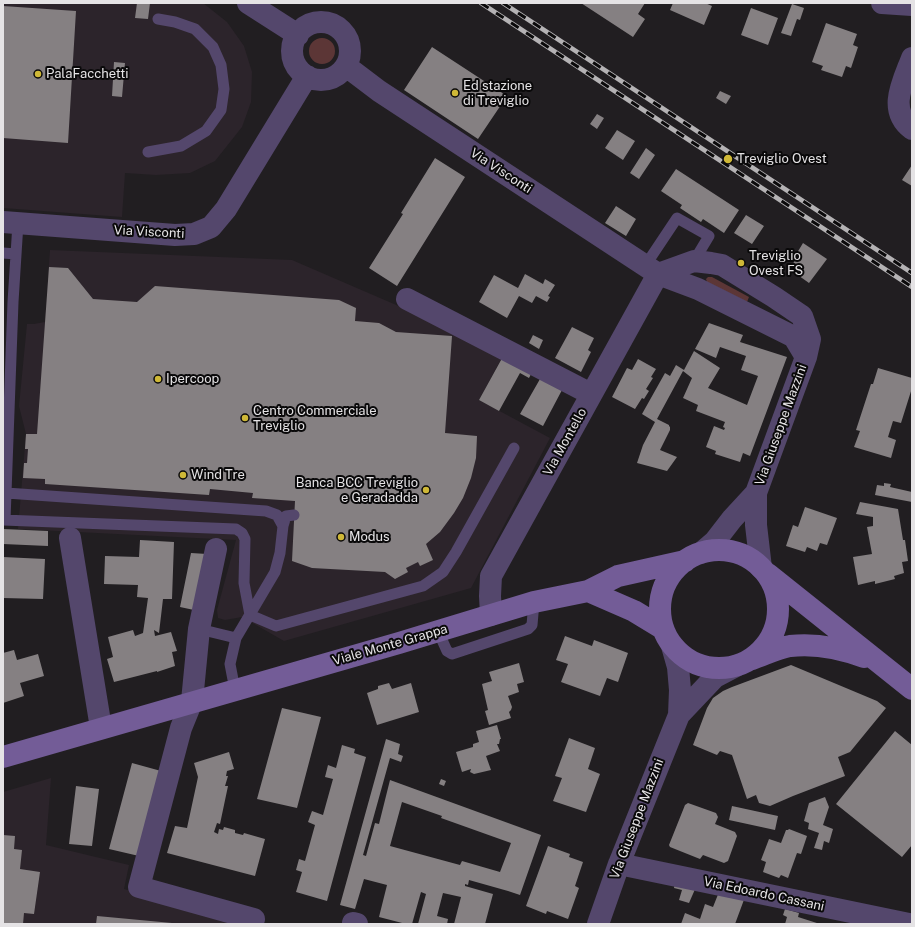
<!DOCTYPE html>
<style>
body{margin:0}
#map{position:relative;width:915px;height:927px;overflow:hidden;background:#211e21;font-family:"Public Sans",sans-serif}
canvas{display:block}
.frame{position:absolute;inset:0;border:4px solid #e5e3e5;pointer-events:none}
</style>
<div id="map">
<canvas width="915" height="927"></canvas>
<div class="frame"></div>
</div>
<script>
const ctx = document.querySelector('canvas').getContext('2d');
ctx.lineJoin = 'round';
function fillPath(path, color) { ctx.fillStyle = color; ctx.fill(path, 'evenodd'); }
function strokePath(path, color, width, dash) { ctx.strokeStyle = color; ctx.lineWidth = width; ctx.lineCap = dash ? 'butt' : 'round'; ctx.setLineDash(dash || []); ctx.stroke(path); }
function drawText(font, color, halo, rows, align = 'center') {
  ctx.font = font + ' "Public Sans",sans-serif'; ctx.lineWidth = 4; ctx.setLineDash([]); ctx.textBaseline = 'middle'; ctx.strokeStyle = halo; ctx.fillStyle = color; for (const [text, x, y, turn = 0] of rows) {
    ctx.save(); ctx.translate(x, y); ctx.rotate((+turn || 0) * Math.PI / 180); ctx.textAlign = isNaN(turn) ? turn : align; if (halo) ctx.strokeText(text, 0, 0); ctx.fillText(text, 0, 0); ctx.restore();
  }
}
fillPath(new Path2D(`
 M3 3H203L227 22 244 46 252 72 251 102 242 127 215 161 190 173 156 175 125 173 122 217 3 208Z
 M50 250 292 260 505 352 479 400 550 438 471 588 284 641 242 617 225 620 218 618 217 610 236 540 18 529 26 434 19 406 27 324H34L45 322Z
 M51 778 46 845 129 865 124 889 246 922V924H3V792Z`), '#2c242b');
fillPath(new Path2D(`
 M309 51a13 13 0 1 1 26 0a13 13 0 1 1-26 0Z
 M708 277H712L749 297 747 302 707 282 706 279Z`), '#5c3636');
fillPath(new Path2D(`
 M137 3H150L148 19 135 18Z
 M581 3H645L638 14 645 19 633 37Z
 M673 3H705L712 6 704 25 670 10Z
 M792 4 804 8 800 20 797 19 791 36 781 33Z
 M3 6 76 11 68 143 3 138Z
 M751 8 778 18 768 45 741 35Z
 M826 23 857 34 853 45 858 47 851 68 846 66 842 77 821 70 823 66 812 62Z
 M432 47 507 96 478 139 404 90Z
 M114 62 125 63 122 97 112 96Z
 M720 91 731 96 726 104 716 98Z
 M597 114 604 118 597 129 590 124Z
 M617 130 635 141 623 160 605 148Z
 M646 148 655 155 639 179 630 173Z
 M435 158 465 177 397 286 369 268 403 214 401 213Z
 M912 165V186L902 180Z
 M676 169 739 210 724 233 703 219 701 222 680 208 682 205 661 191Z
 M616 206 636 219 626 236 605 223Z
 M746 215 764 226 752 244 734 233Z
 M803 243 827 259 809 283 795 273 798 269 792 265 796 259 794 258Z
 M49 267 68 268 93 299 137 302 155 286 339 300 356 308 355 321 379 323 396 332 452 336 445 433 477 436 476 458 471 478 463 498 454 513 440 532 426 544 433 560 420 566 418 562 406 568 408 572 395 579 385 572 312 568 292 561 295 501 252 498 253 493 210 489 209 495 45 484V479L23 478 24 463H27L28 449H25L26 434H37Z
 M525 274 543 284 545 279 555 285 548 296 550 297 547 302 536 296 532 303 519 296 507 318 479 302 494 275 518 288Z
 M709 323 743 335 740 342 787 357 750 456 743 453 740 462 715 454 716 451 706 447 714 426 724 430 725 428 723 427 725 422 696 411 698 405 683 398 692 378 683 371 657 419 669 425V426L670 427V430L660 450 677 457 667 471 637 463 643 445 655 422 642 414 665 373 670 376 676 365 684 370 694 351 720 368 708 388 747 405 758 376 741 370 746 356 720 347 716 358 695 349Z
 M572 327 594 338 588 350 591 352 581 372 555 358Z
 M533 335 543 340 539 349 529 343Z
 M506 351 535 366 529 378 520 373 499 411 479 400Z
 M638 359 656 369 651 377 653 378 646 389 649 391 644 399 642 398 635 409 612 397 627 368 632 370Z
 M878 368 912 378V388L901 423 893 421 888 437 896 440 891 458 854 447 860 431 856 430 871 384H873Z
 M540 379 562 390 543 426 520 414Z
 M884 483 891 484 890 487 912 492V502L875 495 877 485 884 486Z
 M860 502 898 509 903 540H905L908 561 902 562 904 573 894 576 895 579 875 584V581L858 585 853 557 872 554 867 527 873 526V517L856 514Z
 M805 507 837 518 827 545 820 543 817 551 807 547 805 552 786 546 793 525 798 527Z
 M3 529 48 531V546L3 544Z
 M140 540 174 542 172 599H163L159 633 154 630 155 636 171 632 177 651 172 652 175 666 157 672V671L114 682 107 659 113 657 108 637 133 630 135 636 143 633 148 598 137 597 138 585 104 584 105 556 139 557Z
 M191 553 207 554 194 610 180 607Z
 M3 557 45 559 43 599 3 598Z
 M565 636 592 646 594 640 628 653 618 682 607 678 600 696 561 682 568 664 556 660Z
 M14 650 17 660 38 654 44 676 20 683 24 696 3 703V653Z
 M519 663 524 682 517 684 519 692 508 696 512 707 511 710 509 712 511 718 489 725 485 711 488 710 482 684 492 681 489 672Z
 M791 665 877 701 886 708 850 752 838 757 845 776 793 796 770 806 759 803 756 795 747 799 732 755 720 751 717 755 693 745 707 708 713 698 723 691 732 687Z
 M389 683 392 689 411 683 419 712 377 725 367 693 378 689V686Z
 M282 708 321 717 297 808 257 799Z
 M497 725 501 739H500L499 744H497L500 751 486 756 491 770 474 774 470 772 471 769 462 772 456 752 473 747V744L479 742 476 731Z
 M895 731 912 745V845L902 857 836 804Z
 M569 738 595 748 588 769 600 774 586 812 553 801 562 778 555 776Z
 M386 739 400 744 398 754 403 756 401 762 390 758 363 855 366 856 375 823 379 824 390 780 541 835 520 895 508 891 469 880 468 885 465 884V886L493 894 485 924H454L461 897 443 893 437 916 448 919 447 924H418L426 894 421 892 412 924H406L379 917 387 885 364 879 355 909 340 905ZM402 802 442 816 441 818 511 843 500 872 462 861 460 865 390 846Z
 M342 745 355 749 354 753 366 757 327 901 296 892 302 872 296 870 299 859 305 861 315 825 308 822 312 811 323 815 333 779 325 777 328 765 336 768Z
 M229 752 234 769 227 771 226 776H228L225 786H228L220 824 217 823 214 832 218 834 219 829 223 830 224 827 235 830V833L243 835 244 833 265 839 255 876 167 853 175 826 187 828 198 777 194 763Z
 M132 763 161 771 139 856 109 849Z
 M441 779 446 781 444 786 439 784Z
 M76 786 99 789 92 846 69 844Z
 M825 797 829 807 823 825 833 829 829 843 824 841 822 850 814 848 819 833 808 829 809 823 804 821 809 803Z
 M688 803 716 813 718 817 715 824 735 832 737 836 728 861 724 863 703 855 700 859 670 847 669 845 685 805Z
 M732 806 778 816 775 830 729 820Z
 M789 829 807 836 801 854 797 853 788 878 781 875 779 878 763 872 766 862 761 860 769 839 781 843 786 830H788Z
 M3 835 15 836 14 849 22 850 20 869 40 872 34 914 24 913 23 924H3Z
 M548 846 570 854 569 857 583 862 575 886 579 888 568 919 547 911 546 914 526 906Z
 M675 883 696 887 689 903 679 900 682 890 674 888Z
 M719 892 745 897 735 924H681L685 913 700 919 705 904 713 907Z
 M785 909 799 913 798 917 820 924H785L787 917 783 915Z
 M97 916 172 923V924H96Z`), '#858082');
strokePath(new Path2D(`
 M148 152 181 146 206 131 221 110 224 89 221 65 213 47 195 29 175 22 158 19
 M3 253 16 254
 M645 266 677 218 709 236 694 261
 M6 493 266 511 277 515 283 526
 M3 520 236 529 242 533 245 539 244 583 250 615 276 626 423 586 443 572 456 552 514 448
 M5 520 13 302 18 223
 M199 629 236 638 230 664 235 690
 M438 631 447 651 452 654 528 629 532 625 534 602
 M236 638 275 572 280 553 283 526 286 516 294 515`), '#54476c', 11);
strokePath(new Path2D(`
 M248 3 298 35
 M882 3 912 5
 M292 51a29 29 0 1 1 58 0a29 29 0 1 1-58 0Z
 M912 58C903 82 887 110 912 129
 M346 66 379 91 658 274 698 289 794 337 806 357
 M3 222 175 235 194 234 211 227 226 209 307 76
 M658 274 694 261 711 263 722 265 774 297 802 316 810 339 806 357 756 493V525L761 568
 M407 299 591 394
 M70 538 101 728
 M216 549 199 629 192 701 181 728 139 887 254 919
 M701 553 715 541 732 519 756 493
 M491 615 490 596 491 576 658 274
 M679 715 715 677 736 666
 M619 864 909 924
 M353 923 357 924
 M598 924 619 864 679 715 680 690 678 667 672 646`), '#54476c', 22);
strokePath(new Path2D(`
 M660 609a59 59 0 1 1 118 0a59 59 0 1 1-118 0Z
 M768 574 912 689
 M588 591 634 611 662 628
 M752 659C764 655 778 648 790 646 816 643 840 648 864 657
 M3 757 399 643 534 602 588 591 618 576 685 561`), '#735c97', 22);
const rail = new Path2D(`
 M481 3 912 287
 M503 3 912 273`);
strokePath(rail, '#b4b2b4', 4.5);
strokePath(rail, '#0a090a', 3, [9]);
for (const [x, y, r, color] of [
 [38,74,4,"#cfb837"],
 [455,93,4,"#cfb837"],
 [728,159,5,"#cfb837"],
 [741,263,4,"#cfb837"],
 [158,379,4,"#cfb837"],
 [245,418,4,"#cfb837"],
 [183,475,4,"#cfb837"],
 [426,490,4,"#cfb837"],
 [341,537,4,"#cfb837"]
]) { const dot = new Path2D(); dot.arc(x, y, r, 0, 2 * Math.PI); ctx.fillStyle = color; ctx.fill(dot); strokePath(dot, '#0a090a', 1.5); }
drawText('13px', '#e5e3e5', '#0a090a', [
 ["PalaFacchetti",46,74],
 ["Ed stazione",463,86],
 ["di Treviglio",463,101],
 ["Treviglio Ovest",737,159],
 ["Treviglio",749,256],
 ["Ovest FS",749,271],
 ["Ipercoop",166,379],
 ["Centro Commerciale",253,411],
 ["Treviglio",253,426],
 ["Wind Tre",191,475],
 ["Banca BCC Treviglio",418,483,"right"],
 ["e Geradadda",418,498,"right"],
 ["Modus",349,537]
], 'left');
drawText('13px', '#e5e3e5', '#0a090a', [
 ["Via Visconti",501,171,33],
 ["Via Visconti",149,232,3],
 ["Via Giuseppe Mazzini",781,425,-70],
 ["Via Montello",565,442,-61],
 ["Viale Monte Grappa",390,645,-16],
 ["Via Giuseppe Mazzini",637,819,-69],
 ["Via Edoardo Cassani",764,894,12]
]);
</script>
